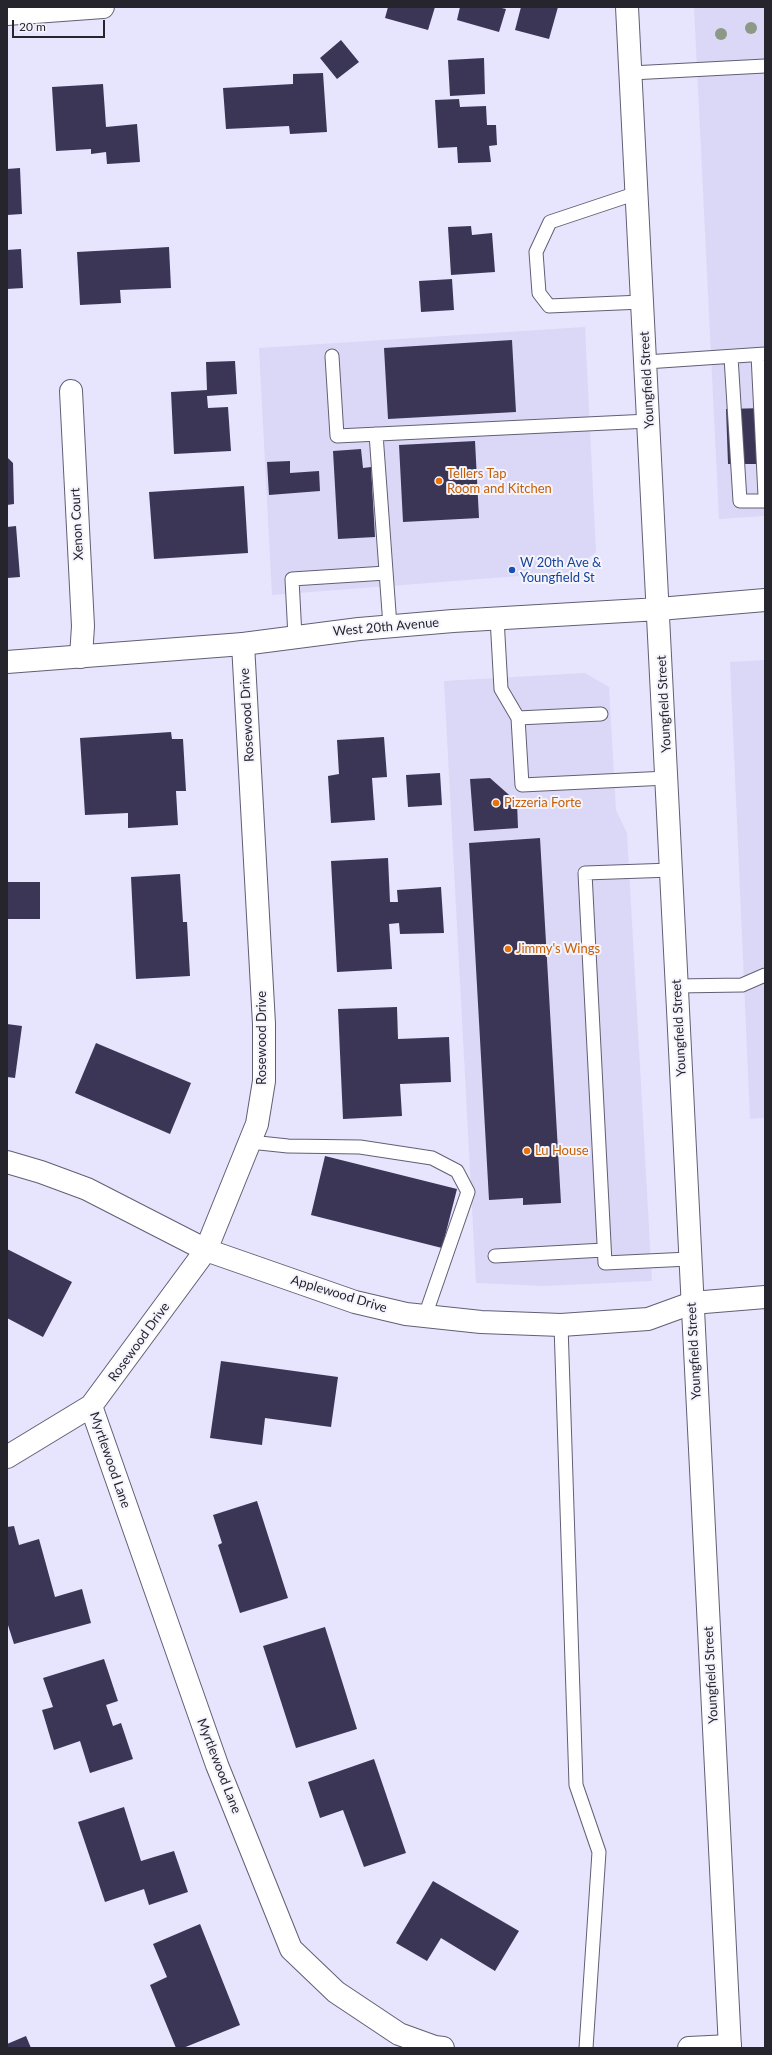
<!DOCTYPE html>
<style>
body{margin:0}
#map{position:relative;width:772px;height:2055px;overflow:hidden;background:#e7e4fd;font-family:Lato,sans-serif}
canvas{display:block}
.frame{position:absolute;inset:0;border:8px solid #26252e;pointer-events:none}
.scale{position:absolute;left:12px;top:20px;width:93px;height:18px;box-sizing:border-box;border:2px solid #26252e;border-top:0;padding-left:5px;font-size:12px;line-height:14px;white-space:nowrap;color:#26252e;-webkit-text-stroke:3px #f5f4fd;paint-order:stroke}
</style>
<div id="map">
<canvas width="772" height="2055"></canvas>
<div class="frame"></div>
<div class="scale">20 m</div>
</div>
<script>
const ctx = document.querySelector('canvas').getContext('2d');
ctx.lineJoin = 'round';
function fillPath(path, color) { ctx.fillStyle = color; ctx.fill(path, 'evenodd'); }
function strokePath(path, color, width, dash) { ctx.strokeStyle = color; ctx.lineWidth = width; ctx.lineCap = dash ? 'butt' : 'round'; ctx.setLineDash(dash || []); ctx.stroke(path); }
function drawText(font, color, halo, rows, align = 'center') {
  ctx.font = font + ' Lato,sans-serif'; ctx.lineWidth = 4; ctx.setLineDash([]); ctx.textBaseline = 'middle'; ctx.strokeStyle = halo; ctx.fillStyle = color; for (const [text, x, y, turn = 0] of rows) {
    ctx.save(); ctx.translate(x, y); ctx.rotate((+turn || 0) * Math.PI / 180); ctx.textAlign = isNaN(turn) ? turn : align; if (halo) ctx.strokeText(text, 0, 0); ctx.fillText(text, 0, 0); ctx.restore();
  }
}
fillPath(new Path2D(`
 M694 7H765V516L719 519Z
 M585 327 596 552 572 572 272 595 259 348Z
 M765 660V1118L750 1119 730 662Z
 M585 673 609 687 616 810 627 833 652 1281 542 1286 476 1283 444 681Z`), '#dbd8f7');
fillPath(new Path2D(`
 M388 7H435L428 30 385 18Z
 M460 7H497L506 9 499 32 457 20Z
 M521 7H558L549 39 515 30Z
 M341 40 359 62 337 79 320 58Z
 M484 58 485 94 450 96 448 60Z
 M323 73 327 132 290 134 289 126 226 129 223 88 293 84V74Z
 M103 84 106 127 137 124 140 162 107 164 106 152 91 154V149L56 151 52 87Z
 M459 99 460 107 486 106 487 125H496L497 145 489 146 491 162 458 163 457 147 438 148 435 100Z
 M20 168 22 214 7 215V169Z
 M471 226 472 235 492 233 495 272 451 275 448 227Z
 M169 247 171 288 120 290 121 303 80 305 77 252Z
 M21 249 23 288 7 289V250Z
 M452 279 454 310 421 312 419 281Z
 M512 340 516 412 388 419 384 348Z
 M235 361 237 394 207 396 208 408 228 407 231 451 174 454 171 392 207 390 206 362Z
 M765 408V464H728L726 409Z
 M475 441 479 518 403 522 399 445Z
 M361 449 363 468 371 467 375 537 338 539 333 451Z
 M7 457 13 463 14 504 7 505Z
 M290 461V473L319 471 320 491 269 495 267 462Z
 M244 486 248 553 154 559 149 492Z
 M16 526 20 577 7 578V527Z
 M171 732 172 739H183L186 791H176L178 825 128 828V813L85 815 80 738Z
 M384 737 387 777 372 778 375 820 331 823 328 776 339 774 337 740Z
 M440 773 442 805 408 807 406 775Z
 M490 778 517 802 518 828 474 831 470 779Z
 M540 838 561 1203 523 1205V1198L489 1200 469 843Z
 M388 858 390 902H398L397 890 441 887 444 933 400 934 399 923 389 924 392 969 337 972 331 861Z
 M180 874 183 922H187L190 976 136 979 131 877Z
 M7 882H40V919H7Z
 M397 1007 398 1039 449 1037 451 1082 400 1084 402 1116 343 1119 338 1009Z
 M7 1024 22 1026 15 1078 7 1077Z
 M96 1043 191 1083 170 1134 75 1093Z
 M325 1156 457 1189 442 1248 311 1215Z
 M7 1249 72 1282 43 1337 7 1318Z
 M221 1361 338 1377 331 1427 265 1418 262 1445 210 1438Z
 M257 1501 288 1598 240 1613 218 1545 222 1543 213 1515Z
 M14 1526 19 1545 39 1539 55 1597 82 1589 91 1623 14 1644 7 1622V1527Z
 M325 1627 357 1729 296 1748 263 1646Z
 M104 1659 118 1701 106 1705 113 1726 121 1723 133 1759 90 1773 80 1741 54 1750 42 1710 53 1707 43 1678Z
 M374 1759 406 1853 364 1867 343 1810 320 1818 308 1782Z
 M124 1807 141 1861 174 1851 188 1892 149 1905 144 1889 105 1902 78 1822Z
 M433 1881 519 1931 495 1971 441 1938 427 1961 396 1943Z
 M200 1924 240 2025 183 2048H176L150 1985 167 1977 153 1944Z
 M26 2036 31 2048H7V2044Z`), '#3b3656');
const service = new Path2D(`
 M631 73 765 66
 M637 193 550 222 536 252 539 293 549 306 642 302
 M758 355 765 496
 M332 356 337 436 649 421
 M731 357 740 501H765
 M646 362 765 354
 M376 434 390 626
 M497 618 501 689 518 718
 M295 637 292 579 386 573
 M601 714 518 718 522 785 667 778
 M672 870 585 873 605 1263 689 1259
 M677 986 742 985 765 975
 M250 1142 288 1146 360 1147 432 1158 457 1171 468 1192 425 1316
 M495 1256 604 1250
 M561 1325 576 1785 599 1852 586 2048`);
const minor = new Path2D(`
 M7 14 103 7
 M71 391 83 626 81 657
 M7 1162 41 1172 87 1189 206 1250 355 1302 406 1314 481 1322 561 1325 648 1319 692 1303 765 1297
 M91 1406 217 1765 291 1949 336 1992 399 2034 435 2047 443 2048
 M7 1457 91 1406 206 1250 257 1124 264 1081V1024L243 644
 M689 2048 730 2046`);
const tertiary = new Path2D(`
 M627 7C663 687 695 1368 730 2048
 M7 662 243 644 359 629 453 621 659 609 765 600`);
strokePath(service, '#615f74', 15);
strokePath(minor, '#615f74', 24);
strokePath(tertiary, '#615f74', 24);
strokePath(service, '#fff', 13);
strokePath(minor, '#fff', 22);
strokePath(tertiary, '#fff', 22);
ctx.fillStyle = '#8d9987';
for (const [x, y] of [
 [751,28],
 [721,34]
]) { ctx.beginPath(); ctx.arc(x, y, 6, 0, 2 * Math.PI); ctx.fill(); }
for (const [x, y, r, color] of [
 [439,481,4,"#e8710a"],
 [512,570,4,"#1a4fb4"],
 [496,803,4,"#e8710a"],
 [508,949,4,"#e8710a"],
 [527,1151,4,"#e8710a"]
]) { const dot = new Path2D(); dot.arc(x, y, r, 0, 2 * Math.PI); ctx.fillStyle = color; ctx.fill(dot); strokePath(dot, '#f5f4fd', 1.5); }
drawText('13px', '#26252e', '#f5f4fd', [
 ["Youngfield Street",647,380,-93],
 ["Xenon Court",77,524,-93],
 ["West 20th Avenue",386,627,-5],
 ["Youngfield Street",664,704,-93],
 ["Rosewood Drive",247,715,-93],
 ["Youngfield Street",679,1028,-93],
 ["Rosewood Drive",262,1038,-90],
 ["Applewood Drive",339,1294,17],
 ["Rosewood Drive",139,1342,-54],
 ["Youngfield Street",694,1351,-93],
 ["Myrtlewood Lane",110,1460,71],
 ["Youngfield Street",711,1675,-93],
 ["Myrtlewood Lane",219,1766,69]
]);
drawText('13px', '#c56008', '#f5f4fd', [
 ["Tellers Tap",447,474],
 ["Room and Kitchen",447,489],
 ["Pizzeria Forte",504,803],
 ["Jimmy's Wings",516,949],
 ["Lu House",535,1151]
], 'left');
drawText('13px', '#164399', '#f5f4fd', [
 ["W 20th Ave &",520,563],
 ["Youngfield St",520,578]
], 'left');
</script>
